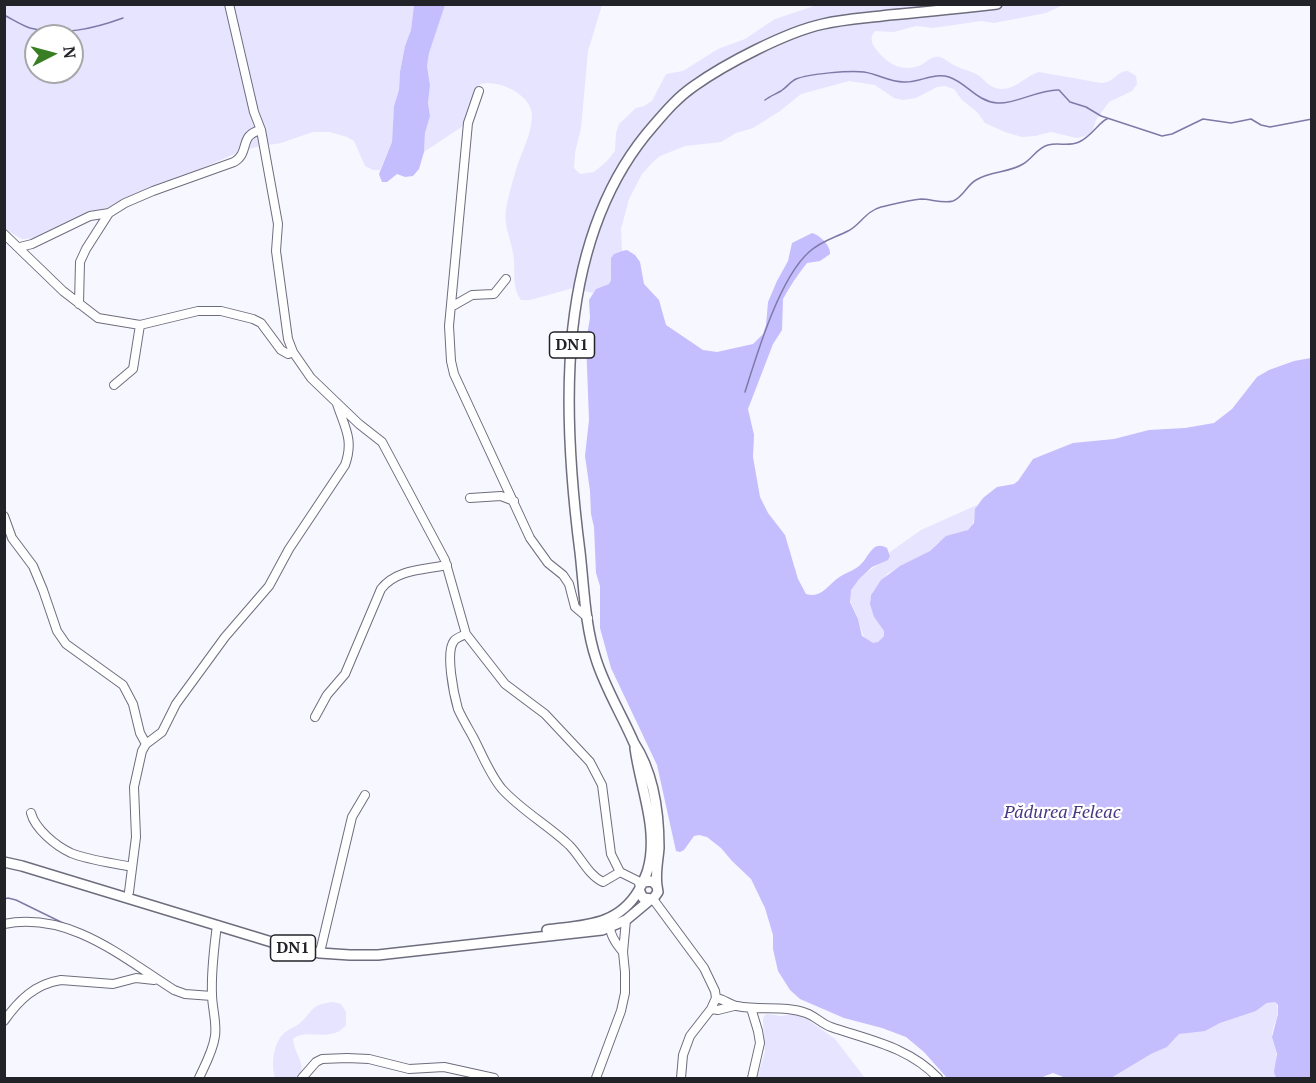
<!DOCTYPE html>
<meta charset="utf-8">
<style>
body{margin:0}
#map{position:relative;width:1316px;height:1083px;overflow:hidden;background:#f7f7ff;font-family:"PT Serif",serif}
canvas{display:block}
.frame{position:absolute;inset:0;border:6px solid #222229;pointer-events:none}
.north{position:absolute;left:24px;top:24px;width:60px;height:60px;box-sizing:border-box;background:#fff;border:2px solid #a7a7a9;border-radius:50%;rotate:84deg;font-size:16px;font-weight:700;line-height:24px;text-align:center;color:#222229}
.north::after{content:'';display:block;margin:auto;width:21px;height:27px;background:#397e23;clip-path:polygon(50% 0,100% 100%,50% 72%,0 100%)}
</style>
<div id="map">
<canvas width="1316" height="1083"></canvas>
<div class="frame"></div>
<div class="north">N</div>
</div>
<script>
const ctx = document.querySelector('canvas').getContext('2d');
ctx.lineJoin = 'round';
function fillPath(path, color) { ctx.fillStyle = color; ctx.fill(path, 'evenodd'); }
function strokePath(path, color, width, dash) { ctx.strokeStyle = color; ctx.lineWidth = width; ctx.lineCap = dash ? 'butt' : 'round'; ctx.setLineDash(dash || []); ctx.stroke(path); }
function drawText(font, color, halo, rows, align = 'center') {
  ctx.font = font + ' "PT Serif",serif'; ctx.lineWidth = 4.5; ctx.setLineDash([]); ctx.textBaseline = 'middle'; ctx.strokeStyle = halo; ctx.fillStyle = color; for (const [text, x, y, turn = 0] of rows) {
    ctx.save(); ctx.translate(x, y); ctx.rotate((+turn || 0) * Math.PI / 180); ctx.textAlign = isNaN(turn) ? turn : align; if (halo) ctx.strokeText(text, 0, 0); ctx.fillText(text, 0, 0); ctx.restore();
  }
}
fillPath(new Path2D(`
 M5 5H414L411 30 405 46 400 72 399 90 394 106 392 142 380 170H373L365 166 354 141 347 137 330 132H313L281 143 256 147 239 152 191 173 158 185 120 204 87 214 40 238 22 239 5 229ZM36 36H72V72H36Z
 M445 5H602L588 51 581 128 575 153 574 168 580 174 594 172 607 161 615 151 616 133 619 124 636 108 644 106 652 101 666 74 683 71 718 49 745 39 775 19 817 5H1063L1046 13 994 23 981 21 933 28 916 26 894 32 875 31C870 37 871 42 875 48 886 63 900 72 919 66 926 63 931 55 940 57 946 59 950 64 956 66 963 70 971 71 978 75 985 80 991 89 1001 89 1017 89 1025 76 1039 72L1101 83C1116 82 1116 71 1128 71L1136 76 1137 84 1132 91 1109 102 1096 120 1092 132 1089 135 1077 138 1051 132 1035 136 1022 137 1005 132 985 123 977 112 962 100 954 89 945 86 937 87 916 98 903 100 894 98 875 85 849 81 801 94 780 111 753 128 736 133 721 142 685 146 660 156 652 163 642 174 629 199 621 229 622 251 614 254 611 258 612 276 609 284 596 289 593 293 573 288 530 300H521C512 288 515 275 514 260 513 243 503 227 506 210 508 197 512 183 516 170 521 153 531 136 532 117 533 95 499 79 480 84L475 91 466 124 424 152 425 133 430 116 428 103 430 85 427 66 429 53Z
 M977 505 972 527 964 532 939 542 930 551 888 573 873 591 870 599 874 617 884 631V636C866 660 861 626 857 616 854 607 847 600 851 590 859 573 878 567 890 556V552L921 530Z
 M1271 1001 1275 1002C1282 1013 1273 1023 1272 1035 1272 1042 1276 1048 1276 1054 1277 1063 1273 1070 1276 1078H1111L1151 1054 1167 1047 1179 1034 1209 1029 1220 1023 1256 1011Z
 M333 1002 341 1004 346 1012V1025C331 1044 306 1027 293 1039 294 1054 307 1063 299 1078H275C271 1064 273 1040 287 1031 291 1028 295 1027 299 1024 315 1010 309 1005 333 1002Z
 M767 1014 781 1016 794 1014 807 1019 835 1039 865 1078H757L765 1052 763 1020 764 1016Z`), '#e6e4fe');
fillPath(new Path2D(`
 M414 5H445L429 53 427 66 430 85 428 103 430 116 425 133 424 152 419 169 413 176 405 177 397 174 387 182H382L379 174 392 142 394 106 399 90 400 72 405 46 411 30Z
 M812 233C820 235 831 246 830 254L820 261 807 263C798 274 790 286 783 299L782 330 773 344 748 409 754 435 753 457 760 497 768 513 785 535 798 579 806 594C821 599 828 585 838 578 845 573 853 571 859 566 869 558 872 539 887 548L890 556 888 560 872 567 859 579 851 590 850 602 858 619 862 636 873 643 878 642 884 636V631L874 617 870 604 871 595 881 580 900 566 930 551 946 536 968 530 974 523 975 509 983 498 997 487 1014 484 1018 481 1033 459 1073 443 1114 439 1149 430 1185 428 1214 423 1232 409 1257 377 1269 370 1294 361 1311 358V1078H1276L1274 1072 1277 1054 1272 1037 1278 1014V1005L1275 1002 1267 1003 1256 1011 1220 1023 1205 1031 1179 1034 1167 1047 1151 1054 1111 1078H1066L1053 1073 1040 1078H947L924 1052 906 1037 882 1028 844 1018 800 999 790 990 778 971 773 949V935L765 908 751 879 732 861 721 848 707 837 699 835 694 836 684 850 680 852 676 851 657 765 611 668 600 628V586L596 573 594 527 591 514 590 491 585 456 589 420 586 341 590 318 589 300 596 289 609 284 611 280V258L614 254 622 251 627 250 635 255 640 262 644 284 659 300 666 325 703 350 717 352 753 344 763 334 766 325 768 302 777 281 788 261 792 243Z`), '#c4bdfe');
strokePath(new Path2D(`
 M4 15C12 19 21 25 30 28 62 36 93 29 123 18
 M765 100C770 96 776 94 781 91 787 87 790 82 796 79 808 74 850 70 864 72 878 74 889 82 904 82 919 83 934 72 949 77 967 83 976 101 997 103 1014 105 1039 89 1059 90L1070 102 1086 107 1101 116 1162 136 1172 134 1203 119 1231 123 1251 119 1261 125 1270 127 1312 119
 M745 392C757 354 779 279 809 252 821 241 834 238 848 231 860 225 866 211 881 207 894 204 908 200 921 199 931 199 943 204 953 201 963 197 967 185 976 180 990 171 1009 173 1023 164 1033 158 1037 148 1048 145 1059 142 1068 147 1079 142 1092 136 1099 122 1107 119
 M4 899 8 898 16 900 65 924`), '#7e7aa8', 1.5);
const minor = new Path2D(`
 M229 4 254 112 261 130 278 224 276 251 288 339 293 352 311 378 359 424 382 442 445 560 466 634 505 684 545 714 590 762 602 785 611 854 620 872 638 881 640 886
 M479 91 468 123 449 326 451 361 454 374 530 538 548 563 563 575 569 584 575 607 588 618
 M4 234 63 291 98 318 140 325 198 311H221L253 319 261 323 281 350 288 354 293 352
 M20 247 32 244 90 216 109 213 125 203 153 191 234 162C251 152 238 135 261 130
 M79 304 80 262 86 249 109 213
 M451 307 472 295 494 294 506 279
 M114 385 133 369 140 325
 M470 498 501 496 514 501
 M4 516 12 538 33 566 43 590 57 631 66 644 123 685 133 704 140 733 146 744
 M466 634C462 636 456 638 454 641 445 652 454 695 458 709 462 718 468 728 473 737 482 754 490 775 502 789 522 811 548 825 569 845 581 857 588 875 603 882L620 872
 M315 717 327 695 345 674 381 589C396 569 424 570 447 565
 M31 813C35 829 56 846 71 853 88 860 113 863 132 867
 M129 892 136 837 134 787 142 751 146 744 162 732 176 704 225 637 269 586 289 549 345 465C354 440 345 428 337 404
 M653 899 704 968 715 991 716 998 711 1009 690 1036 683 1055 681 1078
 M4 924C70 911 123 958 174 990L185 994 212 996
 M610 924C609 934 616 944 623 952
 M321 948 352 817 365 795
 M716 998C724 999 730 1005 737 1006 760 1011 785 1005 806 1013 815 1016 822 1024 831 1027 869 1040 909 1047 938 1078
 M751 1008 758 1031 760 1043 752 1078
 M711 1009 718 1010 734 1006
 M4 1021C19 1000 35 984 61 980L113 984 136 978 154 980
 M199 1078C205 1065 213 1051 215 1036 217 1022 212 1008 212 994 211 971 214 948 217 925
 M302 1078 316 1062 322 1059 347 1058 369 1059 409 1069 444 1067 494 1078
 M596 1078 621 1011 625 993V972L623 952 626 920`);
const major = new Path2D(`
 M635 748C640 787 659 829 648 869 646 877 642 883 639 890L643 898 653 899 658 892 657 886 652 881 644 882
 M4 862 22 866 288 947 320 953 350 955H378L602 930 626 920 650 900
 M657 886C655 873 658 861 659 848 659 813 653 772 634 743 622 715 605 688 596 659 585 626 584 587 580 552 562 413 554 238 654 125 666 111 678 97 694 86 725 64 786 32 823 24 845 19 867 18 889 15 925 12 961 8 997 4
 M547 930C585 925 618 926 639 890`);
strokePath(minor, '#6e6d7e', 10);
strokePath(major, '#6e6d7e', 12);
strokePath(minor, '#fff', 8);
strokePath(major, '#fff', 9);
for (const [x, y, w] of [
 [572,345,45],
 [293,948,45]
]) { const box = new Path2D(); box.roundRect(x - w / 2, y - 13, w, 26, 4.5); ctx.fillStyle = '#fff'; ctx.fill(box); strokePath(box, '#222229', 1.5); }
drawText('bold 16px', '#222229', null, [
 ["DN1",572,345],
 ["DN1",293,948]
]);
drawText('italic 18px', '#483883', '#fff', [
 ["Pădurea Feleac",1062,813]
]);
</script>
